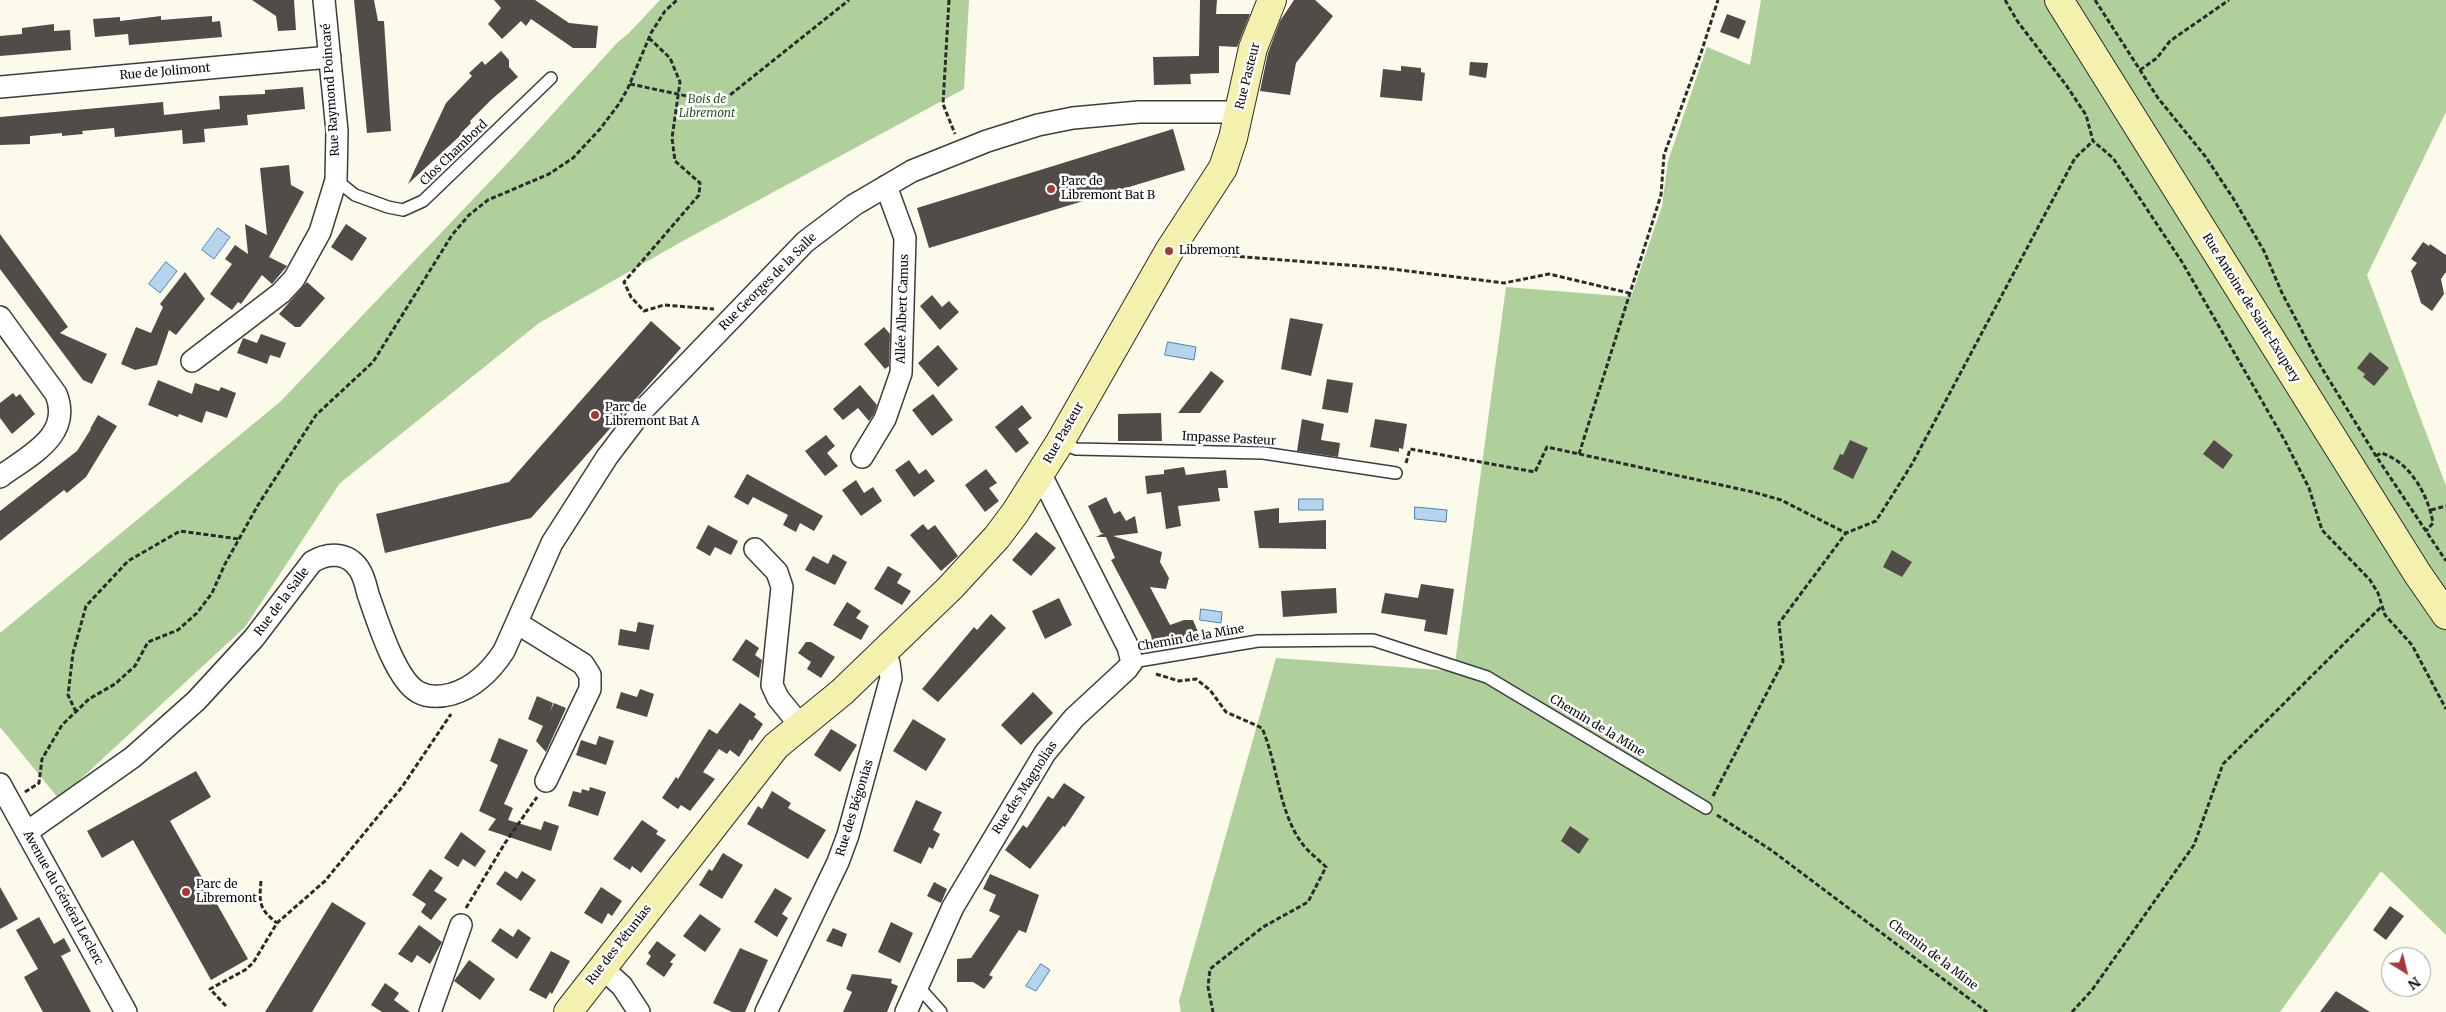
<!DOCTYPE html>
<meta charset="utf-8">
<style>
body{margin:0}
#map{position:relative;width:2446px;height:1012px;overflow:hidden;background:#fcfaea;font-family:Merriweather,serif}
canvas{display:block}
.north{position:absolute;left:2381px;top:947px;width:50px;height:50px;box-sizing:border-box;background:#fff;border:1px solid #9d9d9d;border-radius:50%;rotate:144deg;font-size:14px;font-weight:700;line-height:20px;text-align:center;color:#0a0a0a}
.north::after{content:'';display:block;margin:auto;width:18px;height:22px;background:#a63936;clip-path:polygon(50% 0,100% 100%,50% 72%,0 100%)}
</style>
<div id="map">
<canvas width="2446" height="1012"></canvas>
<div class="north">N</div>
</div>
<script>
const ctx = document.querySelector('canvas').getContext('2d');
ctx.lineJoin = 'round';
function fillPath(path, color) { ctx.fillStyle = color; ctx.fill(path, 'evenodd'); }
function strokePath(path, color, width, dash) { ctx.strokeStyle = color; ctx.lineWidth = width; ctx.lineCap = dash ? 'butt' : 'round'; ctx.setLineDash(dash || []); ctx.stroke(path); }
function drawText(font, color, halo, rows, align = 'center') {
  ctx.font = font + ' Merriweather,serif'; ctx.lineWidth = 5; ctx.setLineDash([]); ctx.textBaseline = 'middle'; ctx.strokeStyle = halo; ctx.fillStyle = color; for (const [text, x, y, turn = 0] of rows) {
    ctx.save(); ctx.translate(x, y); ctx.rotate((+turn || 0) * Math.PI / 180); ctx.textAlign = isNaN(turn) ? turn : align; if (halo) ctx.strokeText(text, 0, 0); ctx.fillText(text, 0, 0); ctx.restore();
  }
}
fillPath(new Path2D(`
 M660 0H969L964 89 681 242 539 323 340 483 245 627 59 799 0 727V633L281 401 519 151 617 43 629 33Z
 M1761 0H2446V112L2367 275 2446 486V935L2381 871 2280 1012H1181L1179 1001 1276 658 1454 671 1506 287 1631 297 1662 206 1668 161 1707 47 1750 65Z`), '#afd09b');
const water = new Path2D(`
 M218 228 230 237 214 259 202 250Z
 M166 262 177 271 160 293 149 284Z
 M1168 342 1196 347 1194 360 1165 355Z
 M1299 499H1323V510H1299Z
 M1415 507 1447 510 1446 522 1415 519Z
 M1201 609 1222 612 1221 623 1200 620Z
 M1041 964 1050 970 1036 991 1026 986Z`);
fillPath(water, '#b6d4ed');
strokePath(water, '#4783ba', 1);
fillPath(new Path2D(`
 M252 0H294L296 30 278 31 276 16Z
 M354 0H374L378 21H384L391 131 367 133Z
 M494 0H535L569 23 598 26 596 48H573L531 19 526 26 521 21 502 39 488 24 501 8Z
 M1200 0H1217L1216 14H1250L1237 47 1219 46V73L1190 74 1191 84 1154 85 1153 57 1199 56Z
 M1294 0H1315L1333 16 1296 63 1290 95 1260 91 1268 53 1280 21Z
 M1727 14 1746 21 1739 39 1720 32Z
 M161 16V20L212 16V22L220 21 222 37 129 45 128 34 95 37 93 19 120 17V21Z
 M54 24V31L70 30 71 50 0 56V36L22 34V28Z
 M501 51 509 60V67L518 77 492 99 470 121 471 123 461 133 462 134 408 184 446 103 472 76 469 73 482 61 485 65Z
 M1470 62 1488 63 1486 78 1469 75Z
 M1401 66 1421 68V72L1425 73 1422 101 1380 97 1383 69 1401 71Z
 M303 87 305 109 247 115 248 125 204 129 205 142 183 144 182 130 115 137 114 128 82 131 83 134 62 136V133L30 136V144L0 145V117L163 102 164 115 220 109 219 96 265 94V90Z
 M1173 129 1185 170 929 248 917 208Z
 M289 165 291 185 304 192 269 257 287 266 272 284 262 275 241 304 238 302 232 310 210 294 232 264 225 259 235 245 248 254 245 224 267 235 260 168Z
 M346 224 367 238 352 261 331 247Z
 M0 234 68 327 60 333 107 354 92 384 83 380 0 269Z
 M2423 242 2429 246 2430 244 2446 255V272L2441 279 2444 294 2432 311 2421 303 2411 271 2417 263 2411 259Z
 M185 272 205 299 176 335 169 330 157 365 135 370 121 364 136 327 151 333 163 307 160 304Z
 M307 282 325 298 300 327H295L279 314Z
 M932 295 942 307 949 301 959 312 940 330 920 306Z
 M1290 318 1323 324 1311 376 1281 369Z
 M651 321 681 348 531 518 385 553 376 514 509 482Z
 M884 327 890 334 889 366 885 369 864 344Z
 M261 334 286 343 280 358 270 355 267 364 237 353 243 338 257 343Z
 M938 345 958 369 938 387 918 363Z
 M2370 352 2389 368 2374 386 2363 377 2365 374 2357 368Z
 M1211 371 1224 381 1200 413H1178Z
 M1327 379 1353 383 1348 413 1322 409Z
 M158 380 192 394 195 383 219 391 221 387 236 393 227 418 206 411 202 423 179 414 178 417 148 405Z
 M860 385 877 405 874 414 869 421 858 408 843 420 833 409Z
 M13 393 16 397 20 394 35 414 12 434 0 418V403Z
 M933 394 953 420 932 436 912 410Z
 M1022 405 1032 418 1018 429 1029 443 1016 453 995 427Z
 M1161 413 1162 441H1118V414Z
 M98 415 117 426 86 477 67 493 64 490 0 541V511L77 451 91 429H90Z
 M1302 419 1324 424 1321 440 1340 443 1338 457 1297 451Z
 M1375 419 1407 424 1403 449 1399 448V452L1370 447Z
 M826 435 835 446 827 453 838 466 825 476 805 451Z
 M1850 440 1868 448 1853 479 1833 469 1840 454 1843 455Z
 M2214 440 2233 455 2223 469 2203 454Z
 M909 460 919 474 926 469 935 481 914 497 895 470Z
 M1184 467 1186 475 1226 470 1228 488H1218L1220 501 1178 506 1181 526 1166 529 1161 492 1147 494 1145 476 1164 474V470Z
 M986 469 997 483 989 488 999 501 985 512 965 485Z
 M747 474 823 516 814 531 800 523 796 532 783 525 788 515 753 497 748 505 734 497Z
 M856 480 864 493 873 487 882 501 861 516 842 490Z
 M1106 497 1114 514 1120 511 1126 521 1135 516 1138 533 1113 536 1162 552 1160 562 1169 578 1166 589 1150 587 1170 625 1184 620H1193L1202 642 1153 648 1151 635 1111 560 1115 558 1106 537H1096L1104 533H1101L1088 506Z
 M1279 508V523L1326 520V549L1259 548 1254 511Z
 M923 524 928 530 935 525 958 556 941 571 910 535Z
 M708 525 738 541 731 555 715 547 710 556 696 548Z
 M1036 532 1056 548 1031 576 1012 560Z
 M1892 550 1912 562 1902 577 1883 567Z
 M833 554 847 562 835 585 805 570 813 556 828 564Z
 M888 566 902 574 897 583 911 591 902 605 874 589Z
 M1421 584 1454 589 1447 635 1424 631 1426 620 1381 613 1385 593 1418 598Z
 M1336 588 1337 613 1283 617 1281 591Z
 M1059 598 1072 625 1045 639 1032 611Z
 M847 602 861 611 856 618 869 626 861 640 833 625Z
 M991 614 1006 628 938 702 922 689 974 627 977 630Z
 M638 622 654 625 649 650 618 645 620 629 636 632Z
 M746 639 759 648 755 655 762 660 759 678 732 660Z
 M806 642H811L835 657 821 678 807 669 811 662 798 653Z
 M640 689 654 694 647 717 616 708 621 692 637 697Z
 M1033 692 1053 713 1021 745 1001 725Z
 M537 696 553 703 550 712 554 703 566 708 546 752 536 741 543 726 528 719Z
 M740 703 756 714 754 717 763 724 752 741 750 739 739 757 730 750 727 754 719 749 703 772 715 779 690 811 681 805 678 809 662 798 676 777 678 779 709 729 717 734Z
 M913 719 946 739 926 771 893 751Z
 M831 729 857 745 840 772 814 755Z
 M599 736 614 741 606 765 576 755 581 740 596 745Z
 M499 738 528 750 504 804 513 808 508 820 541 830 544 821 559 826 551 851 488 830 496 819 479 811 498 765 490 761Z
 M196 771 211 797 170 821 248 959 211 980 133 840 102 858 87 831Z
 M1064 783 1085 797 1065 827 1063 826 1030 869 1005 850 1023 825 1027 828 1048 796 1053 799Z
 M590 787 606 792 598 816 568 806 573 791 581 793 582 789 589 791Z
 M772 791 791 803 788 808 826 830 808 859 747 824 758 806 762 809Z
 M916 800 942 812 933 830 940 834 933 849 929 847 921 864 893 851Z
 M642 820 658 831 656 834 666 840 641 873 632 866 630 870 613 859Z
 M1570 826 1589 839 1579 854 1561 841Z
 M461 832 486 851 475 867 463 859 458 867 444 858Z
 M723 853 743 865 722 899 699 885 709 869 712 871Z
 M430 869 443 878 434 891 447 899 431 920 421 912 426 904 412 895Z
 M505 871 517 879 522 871 536 880 521 901 496 884Z
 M990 874 1039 895 1026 933 1019 930 989 975 993 977 984 989 973 982H957V959L971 958 1000 916 989 911 996 895 983 889Z
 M934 882 947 889 941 903 927 896Z
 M0 887 18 919 0 929Z
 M601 887 622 901 612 916 608 913 602 924 584 913Z
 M775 888 792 898 782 914 788 918 777 937 754 922Z
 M332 902 366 923 312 1012H265Z
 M2390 906 2404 916 2386 940 2373 930Z
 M700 914 721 929 705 952 683 936Z
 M39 917 54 944 64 938 71 951 61 956 91 1012H43L32 992 24 977 38 969 16 930Z
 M891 922 913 933 900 963 878 952Z
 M419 925 442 942 430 964 417 955 412 963 398 954Z
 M500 928 513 937 518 929 531 938 517 959 491 941Z
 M833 928 847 934 842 947 826 941Z
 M657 941 676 955 670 962 673 964 664 977 646 964 651 956 648 953Z
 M740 948 768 960 745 1012H732L713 1003Z
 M551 951 570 961 552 994 550 992 546 999 529 990Z
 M469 960 495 979 480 1000 454 981Z
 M852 974 892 979 891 983 898 986 887 1012H843L852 992 846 989Z
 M385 983 399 993 394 1000 410 1012H382L371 1005Z
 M2336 991 2370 1012H2320Z`), '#514c48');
const lane = new Path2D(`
 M336 180 355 195 388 207 403 210 423 201 551 78
 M1060 442 1076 449 1263 453 1396 473
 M1132 662 1258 641 1373 640 1487 677 1706 808
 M916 989 924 993 941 1012`);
const street = new Path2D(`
 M0 87 330 57
 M0 317 56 394C73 436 28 456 0 477
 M192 361 281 293 294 279 320 232 336 180 337 131 324 0
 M862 457 885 419 901 373 905 238 886 186
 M755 549 777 572 782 587 772 685 778 698 800 725
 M517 623 583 664 590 675V689L546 781
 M0 784 126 1012
 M27 832 133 757 196 701 254 638 312 562C328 552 348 552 359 569 364 576 366 586 368 594 377 619 395 679 418 692 429 698 441 697 452 694 475 687 491 671 504 651L552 543 607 457 642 411 805 242 854 205 912 171 987 141 1038 125 1073 118 1139 112H1239
 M601 967 622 986 639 1012
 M430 1012 461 925
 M766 1012 838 862 848 835 891 678 889 663 881 654
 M906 1012 953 907 1045 753 1074 718 1127 669 1132 662 1128 647 1045 483 1038 478`);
const secondary = new Path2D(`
 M2059 0 2417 573 2446 615
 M568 1012 776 746 842 692 950 588 997 537 1015 513 1060 442 1169 251 1223 168 1233 138 1253 48 1272 0`);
strokePath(lane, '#3d3d3d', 14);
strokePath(street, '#3d3d3d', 24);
strokePath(secondary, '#2c2c2c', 30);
strokePath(new Path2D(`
 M949 0 943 104 955 134
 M2005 0 2018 22 2066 85 2086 115 2093 141 2113 158 2182 262 2285 441 2309 488 2322 530 2370 580 2378 593 2385 615 2412 645 2446 709
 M2095 0 2158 98 2205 156 2233 198 2264 251 2282 293 2320 365 2376 456 2446 561
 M649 38 670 58 680 82 672 138 675 161 700 183 699 195 624 282 631 297 644 311 664 305 714 309
 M2140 70 2157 58 2170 41 2229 0
 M630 84 720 103 849 0
 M1195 253 1384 268 1504 283 1549 274 1629 293
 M1579 454 1661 195 1664 155 1701 53 1718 0
 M2376 456 2381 453C2409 461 2428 494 2433 523L2426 531
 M1406 463 1410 449 1535 472 1547 447 1753 492 1781 500 1846 533 1876 521 1912 464 2075 158 2093 141
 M2431 510 2446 506
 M1156 674 1179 681 1196 679 1210 690 1226 712 1262 728C1278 765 1278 809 1301 842 1307 851 1318 859 1326 867L1308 902 1263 927 1210 969 1208 987 1213 1012
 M76 712 68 695 73 653 86 606 128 561 180 531 239 539
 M25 792 39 783 42 759 62 725 89 699 115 684 135 666 148 642 178 630 197 613 212 593 225 564 258 505 316 415 373 362 452 235 469 215 488 200 549 174 573 158 600 129 619 104 628 88 651 33 665 11 677 0
 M1713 796 1783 662 1779 623 1846 533
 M1717 815 1771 850 1987 1012
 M261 881C259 903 259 909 277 923
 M466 908 505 843 537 797
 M226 1006 210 989 245 970 253 963 277 923 325 881 402 787 451 714
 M2072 1012 2092 990 2194 845 2223 764 2382 606`), '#2c2c2c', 3, [5, 2.5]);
strokePath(lane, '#fff', 11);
strokePath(street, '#fff', 21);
strokePath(secondary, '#f4f1ae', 28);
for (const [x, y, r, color] of [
 [1051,189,5,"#a63936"],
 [1169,251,5,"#a63936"],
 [595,415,5,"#a63936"],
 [186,892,5,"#a63936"]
]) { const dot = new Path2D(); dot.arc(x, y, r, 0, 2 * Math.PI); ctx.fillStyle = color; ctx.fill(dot); strokePath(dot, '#fff', 2); }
drawText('12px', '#0a0a0a', '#fff', [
 ["Rue de Jolimont",165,72,-5],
 ["Rue Pasteur",1248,76,-76],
 ["Rue Raymond Poincaré",331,90,-94],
 ["Clos Chambord",454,153,-44],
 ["Rue Georges de la Salle",768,282,-45],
 ["Rue Antoine de Saint-Exupery",2251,308,58],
 ["Allée Albert Camus",903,309,-88],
 ["Rue Pasteur",1064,433,-60],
 ["Impasse Pasteur",1229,439,3],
 ["Rue de la Salle",282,602,-53],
 ["Chemin de la Mine",1191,638,-10],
 ["Chemin de la Mine",1597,726,31],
 ["Rue des Magnolias",1025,788,-57],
 ["Rue des Bégonias",855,808,-73],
 ["Avenue du Général Leclerc",63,898,61],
 ["Rue des Pétunias",619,945,-52],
 ["Chemin de la Mine",1933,955,37]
]);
drawText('italic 12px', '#2b5824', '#fff', [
 ["Bois de",707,100],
 ["Libremont",707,114]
]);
drawText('12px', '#0a0a0a', '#fff', [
 ["Parc de",1061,182],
 ["Libremont Bat B",1061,196],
 ["Libremont",1179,251],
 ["Parc de",605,408],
 ["Libremont Bat A",605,422],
 ["Parc de",196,885],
 ["Libremont",196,899]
], 'left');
</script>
